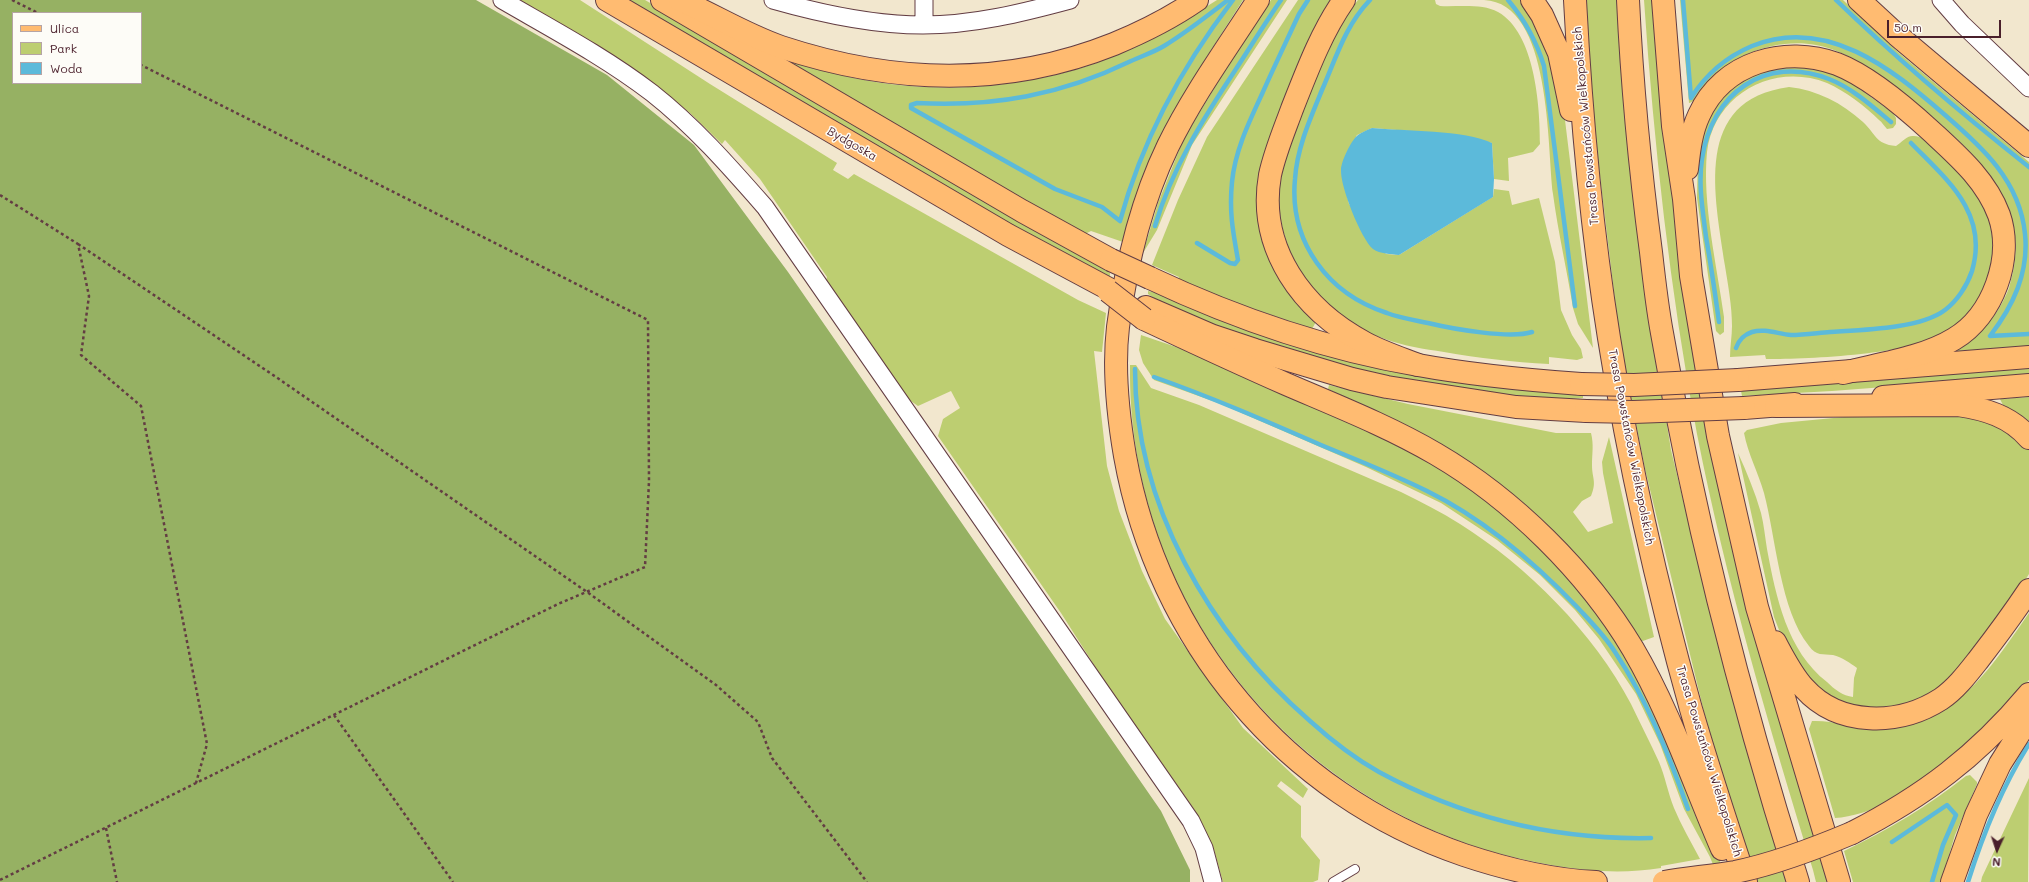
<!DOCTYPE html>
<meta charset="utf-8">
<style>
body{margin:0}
#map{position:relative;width:2029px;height:882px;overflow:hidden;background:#f2e7ce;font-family:Mali,sans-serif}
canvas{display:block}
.legend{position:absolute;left:12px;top:12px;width:130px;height:72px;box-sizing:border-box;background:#fdfcf7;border:1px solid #b5a4a5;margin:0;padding:5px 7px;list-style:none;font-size:12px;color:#4a1f2b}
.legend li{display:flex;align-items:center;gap:8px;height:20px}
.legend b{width:20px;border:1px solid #b5a4a5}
.north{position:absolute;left:1977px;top:830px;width:40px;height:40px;-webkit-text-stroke:3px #fdfcf7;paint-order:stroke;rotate:183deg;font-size:11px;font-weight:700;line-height:16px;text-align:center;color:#4a1f2b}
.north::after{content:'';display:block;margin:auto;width:14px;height:18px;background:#4a1f2b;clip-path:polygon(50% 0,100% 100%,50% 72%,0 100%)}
.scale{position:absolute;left:1887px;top:20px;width:114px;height:18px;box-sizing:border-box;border:2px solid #4a1f2b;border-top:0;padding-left:5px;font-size:12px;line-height:14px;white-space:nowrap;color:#4a1f2b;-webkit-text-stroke:3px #fdfcf7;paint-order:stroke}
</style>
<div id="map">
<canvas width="2029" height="882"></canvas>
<ul class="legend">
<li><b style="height:5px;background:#ffbb71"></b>Ulica</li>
<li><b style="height:11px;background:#bdce71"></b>Park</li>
<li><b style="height:11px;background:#5cbada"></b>Woda</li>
</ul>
<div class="north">N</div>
<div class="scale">50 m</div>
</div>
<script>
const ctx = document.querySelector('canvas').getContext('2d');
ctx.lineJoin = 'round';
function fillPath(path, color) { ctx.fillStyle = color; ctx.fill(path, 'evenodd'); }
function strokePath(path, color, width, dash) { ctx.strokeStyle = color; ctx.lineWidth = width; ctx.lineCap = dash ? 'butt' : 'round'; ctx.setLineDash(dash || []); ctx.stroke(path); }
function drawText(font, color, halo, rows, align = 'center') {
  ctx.font = font + ' Mali,sans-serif'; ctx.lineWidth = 3; ctx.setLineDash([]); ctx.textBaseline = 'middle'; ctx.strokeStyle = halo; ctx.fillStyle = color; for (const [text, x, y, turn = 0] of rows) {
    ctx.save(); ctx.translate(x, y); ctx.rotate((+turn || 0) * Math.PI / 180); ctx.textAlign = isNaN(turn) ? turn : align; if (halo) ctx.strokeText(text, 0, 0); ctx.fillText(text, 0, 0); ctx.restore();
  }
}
fillPath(new Path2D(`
 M518 0H580L710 84 837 163 833 170 848 179 854 174 1078 300 1106 313 1102 352 1094 351 1107 466 1119 511 1142 571 1165 619 1243 728 1308 789 1303 798 1281 781 1277 786 1301 806V837L1320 860 1318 880 1313 882H1223L1214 850 1194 809 1103 679 1061 613 938 436 943 419 960 408 951 391 918 406 908 399 826 281 827 277 760 179 725 140 722 144 690 113 637 71Z
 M624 0H645L1090 260 1110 273V277L1006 223Z
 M1217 0H1243C1194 77 1143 151 1123 242L1091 231 1085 234 1049 214 769 51C867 94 980 98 1081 68 1129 53 1175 27 1217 0Z
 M1271 0H1287L1192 145 1157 230 1143 253 1158 203 1184 138 1226 69Z
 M1298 0H1334L1261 180 1317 320 1312 329 1219 297 1178 280 1179 277 1152 265 1178 200 1207 137Z
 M1358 0H1435L1436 4 1440 6C1458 7 1482 3 1498 12 1535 33 1540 105 1540 144L1533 152 1508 158 1509 181 1494 179 1492 143 1459 135 1372 128 1357 135 1346 154 1341 171 1349 204 1386 254 1399 255 1491 198 1493 197 1494 189 1509 191 1512 205 1539 198 1555 262 1561 310 1572 335 1581 349 1583 358 1577 360 1549 357V364C1513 362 1479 358 1444 352 1424 349 1404 346 1385 339 1314 315 1268 244 1281 169 1285 149 1295 129 1303 110 1315 80 1325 48 1341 21 1346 14 1353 7 1358 0Z
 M1484 0H1521L1552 50 1564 112 1593 348 1578 324 1573 308C1567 270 1558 232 1553 194 1547 147 1552 3 1484 0Z
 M1585 0H1617L1628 141 1640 256 1671 450 1714 627 1788 882H1756L1739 832 1704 712 1645 469 1620 342 1596 143Z
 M1644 0H1659L1682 251 1831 882H1816L1813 870C1769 726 1726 582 1697 434 1670 291 1654 146 1644 0Z
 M1680 0H1843L1899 53 2029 162V347L1956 351C1981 335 1998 316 2009 288 2029 226 2002 183 1959 141 1941 124 1922 107 1902 92 1875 73 1849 51 1816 45 1777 38 1734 54 1708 81 1703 87 1696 102 1689 103Z
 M1792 66 1830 72 1850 82 1893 113 1896 118V124L1893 128 1887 129C1884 126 1882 122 1879 120 1865 106 1845 91 1827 83 1774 62 1714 94 1707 152 1702 203 1717 266 1724 317V332L1720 335 1716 331 1697 198 1698 153 1702 132 1717 103 1736 84 1761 71Z
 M1789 87C1817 90 1842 103 1863 122 1876 134 1875 144 1896 146 1902 142 1907 135 1914 136 1926 136 1938 151 1945 159 1955 168 1967 178 1975 189 2005 234 1997 300 1950 331 1913 355 1811 359 1766 359L1765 355 1730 357C1730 346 1732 336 1732 326 1732 306 1728 285 1725 266 1715 196 1692 100 1789 87Z
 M1148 291 1583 394V398L1559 400 1509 396 1382 376 1258 342 1165 305 1148 294Z
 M1141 335 1223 363 1414 450 1507 513 1566 574 1619 641 1651 698 1713 841 1727 882H1720L1710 857 1684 809 1660 744 1636 694 1599 639 1575 610 1540 575 1497 540 1441 503 1366 467 1221 404 1154 380 1143 363 1139 350Z
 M1130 365H1136L1151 388 1199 405 1401 492C1421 502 1441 512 1460 524 1527 566 1594 633 1631 704 1640 723 1650 742 1659 762 1665 776 1668 793 1674 808 1681 825 1691 842 1700 859L1661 866V868C1606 877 1550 867 1497 853 1279 791 1127 592 1130 365Z
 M2029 366V376L1832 391 1742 396 1741 391Z
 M1329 385 1408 404 1556 433H1591C1594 445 1592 453 1592 465 1592 479 1597 481 1591 496L1582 501 1573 512 1588 532 1613 523 1603 473 1602 462 1609 437 1654 637 1640 642 1615 603 1391 420 1328 389Z
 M2029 397V421L2003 405 2000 399Z
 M1928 409 1990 418 2020 439 2029 450V574L2004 613 1942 687 1912 704 1876 710 1839 702 1811 685 1786 648 1774 617 1738 453C1747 473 1755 492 1761 513 1764 525 1765 537 1767 549 1776 597 1787 651 1827 682 1834 689 1843 696 1853 697L1854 678 1857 668C1850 663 1842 657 1833 655 1823 654 1816 656 1809 646 1780 610 1776 538 1764 493 1758 472 1748 454 1744 433L1747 430 1781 423Z
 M2029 613V680C1985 730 1905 814 1835 818L1809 729 1812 721C1834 720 1854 729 1876 728 1955 726 1988 672 2029 613Z
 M1970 775 1977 782V784L1955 835 1941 882H1853L1844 851C1888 830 1928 806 1966 776Z
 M2029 778 2028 882H1981L1982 877Z`), '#bdce71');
fillPath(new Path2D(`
 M0 0H476L607 75 694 145 788 272 1161 811 1190 870V882H0ZM13 13H141V83H13Z`), '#96b163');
fillPath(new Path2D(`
 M1372 128C1404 131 1465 130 1492 143L1494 179 1493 197 1399 255C1391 254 1380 254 1373 249 1361 239 1340 186 1341 170 1341 162 1351 140 1358 135 1362 132 1367 130 1372 128Z`), '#5cbada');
strokePath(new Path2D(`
 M1228 0C1207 16 1187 32 1164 46 1154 52 1142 56 1131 61 1061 95 995 107 917 103L911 105V108L1055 189 1102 207 1120 221C1142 141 1183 65 1233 0
 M1370 0C1345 26 1336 58 1322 90 1310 119 1297 148 1295 179 1289 242 1328 294 1387 313 1400 318 1414 320 1428 323 1453 329 1510 339 1532 332
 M1508 0C1525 20 1536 40 1544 66L1575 306
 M1683 0 1691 98C1706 74 1726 57 1752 46 1826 16 1891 68 1945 115 1982 147 2020 181 2025 234 2029 273 2013 306 1990 336L2029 334
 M1836 0C1897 59 1962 114 2029 167
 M1155 226C1172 168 1203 119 1236 69 1251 46 1265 23 1281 0
 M1197 243 1230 263 1235 264 1238 260C1233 232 1229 212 1232 182 1235 151 1249 122 1262 94 1274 67 1287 40 1299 14L1308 0
 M1719 322C1715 293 1711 265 1706 237 1703 212 1698 185 1702 159 1711 94 1765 54 1829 79 1852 88 1872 106 1891 122
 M1736 348C1739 340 1743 335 1752 332 1765 328 1778 334 1791 335 1804 335 1817 333 1830 332 1861 330 1920 329 1945 310 1957 301 1967 286 1972 271 1989 213 1947 180 1911 143
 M1135 369C1135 505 1210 634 1310 721 1331 740 1354 758 1379 772 1464 818 1555 840 1651 838
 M1154 377C1211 397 1266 421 1321 445 1357 460 1393 474 1427 491 1484 519 1534 562 1578 608 1591 622 1605 636 1615 652 1647 700 1669 755 1688 809
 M1892 842 1947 805 1956 815 1943 845 1932 882
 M1968 882C1983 834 2002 787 2029 744`), '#5cbada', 4.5);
const lane = new Path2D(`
 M1333 882 1355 869`);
const street = new Path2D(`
 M502 0C552 29 605 57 652 93 694 126 729 166 765 207L1191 821 1204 848 1213 882
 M773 0C822 14 872 25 923 25 973 25 1022 13 1070 0
 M1941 0 1962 24 2029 88
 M924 25V0`);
const primary = new Path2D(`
 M607 0 1008 235 1109 289
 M662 0 1022 211 1111 260
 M1150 278C1235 318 1325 349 1418 365 1472 375 1526 380 1581 384
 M1146 307 1213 336 1255 350 1352 379 1387 387 1516 407 1586 411
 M1738 380 2029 357
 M1883 397 2029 385
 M1744 408 1795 404`);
const highway = new Path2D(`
 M680 0C714 15 746 35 781 47 893 84 1004 88 1114 44 1143 32 1171 18 1197 0
 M1258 0C1227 48 1193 95 1168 146 1141 202 1126 265 1118 327 1113 369 1118 415 1125 456 1158 641 1285 794 1464 855 1506 869 1551 880 1596 882
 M1344 0C1321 33 1307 71 1292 109 1284 131 1275 152 1270 175 1257 249 1303 310 1365 343 1382 352 1400 358 1418 365
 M1532 0 1542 15 1559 53 1571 110
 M1575 0C1581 113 1591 226 1609 338 1629 463 1657 588 1691 709 1708 767 1727 825 1746 882
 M1628 0C1632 85 1640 169 1651 252 1654 279 1657 306 1662 333 1694 519 1741 702 1798 882
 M1663 0 1673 126 1684 199 1691 276 1718 436 1757 607 1839 882
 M1859 0 1897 35 2029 146
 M1687 169C1689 151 1691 132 1699 115 1723 62 1785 45 1837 64 1868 76 1907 109 1931 131 1958 156 1986 180 1999 215 2014 258 1993 316 1954 339 1923 358 1878 364 1843 373
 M1144 319C1191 341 1238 363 1286 384 1337 406 1388 426 1436 454 1513 499 1587 572 1633 649 1670 712 1693 782 1722 849
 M1776 406 1958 405C1985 409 2010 416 2029 438
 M1775 642C1783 657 1792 675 1804 688 1839 727 1899 726 1941 699 1956 689 1968 673 1979 659 1996 637 2013 614 2029 590
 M1852 833C1924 796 1977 756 2029 694
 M1952 882 1976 815 2000 764 2029 718`);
strokePath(lane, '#633d43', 10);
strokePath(street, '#633d43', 19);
strokePath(primary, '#633d43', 24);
strokePath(highway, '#633d43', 24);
strokePath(new Path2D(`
 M12 0 38 13
 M0 195 78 244 89 296 81 355 141 406 207 744 196 783
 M78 244 276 377 587 592 716 685 758 722 772 758 867 882
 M334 715 453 882
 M106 828 117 882
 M0 880 558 604 645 567 649 481 648 320 141 65`), '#633d43', 2.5, [3, 3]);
strokePath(lane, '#fff', 8);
strokePath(street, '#fff', 17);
strokePath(primary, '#ffbb71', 22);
strokePath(highway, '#ffbb71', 22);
const primaryBridge = new Path2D(`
 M1111 260 1150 278
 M1581 384 1634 385 1738 380
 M1586 411 1633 412 1744 408`);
const highwayBridge = new Path2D(`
 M1108 291 1144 319
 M1664 882C1688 878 1711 876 1735 872 1775 864 1814 849 1852 833`);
strokePath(primaryBridge, '#633d43', 24, []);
strokePath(highwayBridge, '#633d43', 24, []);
strokePath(primaryBridge, '#ffbb71', 22);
strokePath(highwayBridge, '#ffbb71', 22);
drawText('12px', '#4a1f2b', '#fdfcf7', [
 ["Trasa Powstańców Wielkopolskich",1586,126,-95],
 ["Bydgoska",852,144,30],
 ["Trasa Powstańców Wielkopolskich",1631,447,79],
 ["Trasa Powstańców Wielkopolskich",1709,761,73]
]);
</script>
